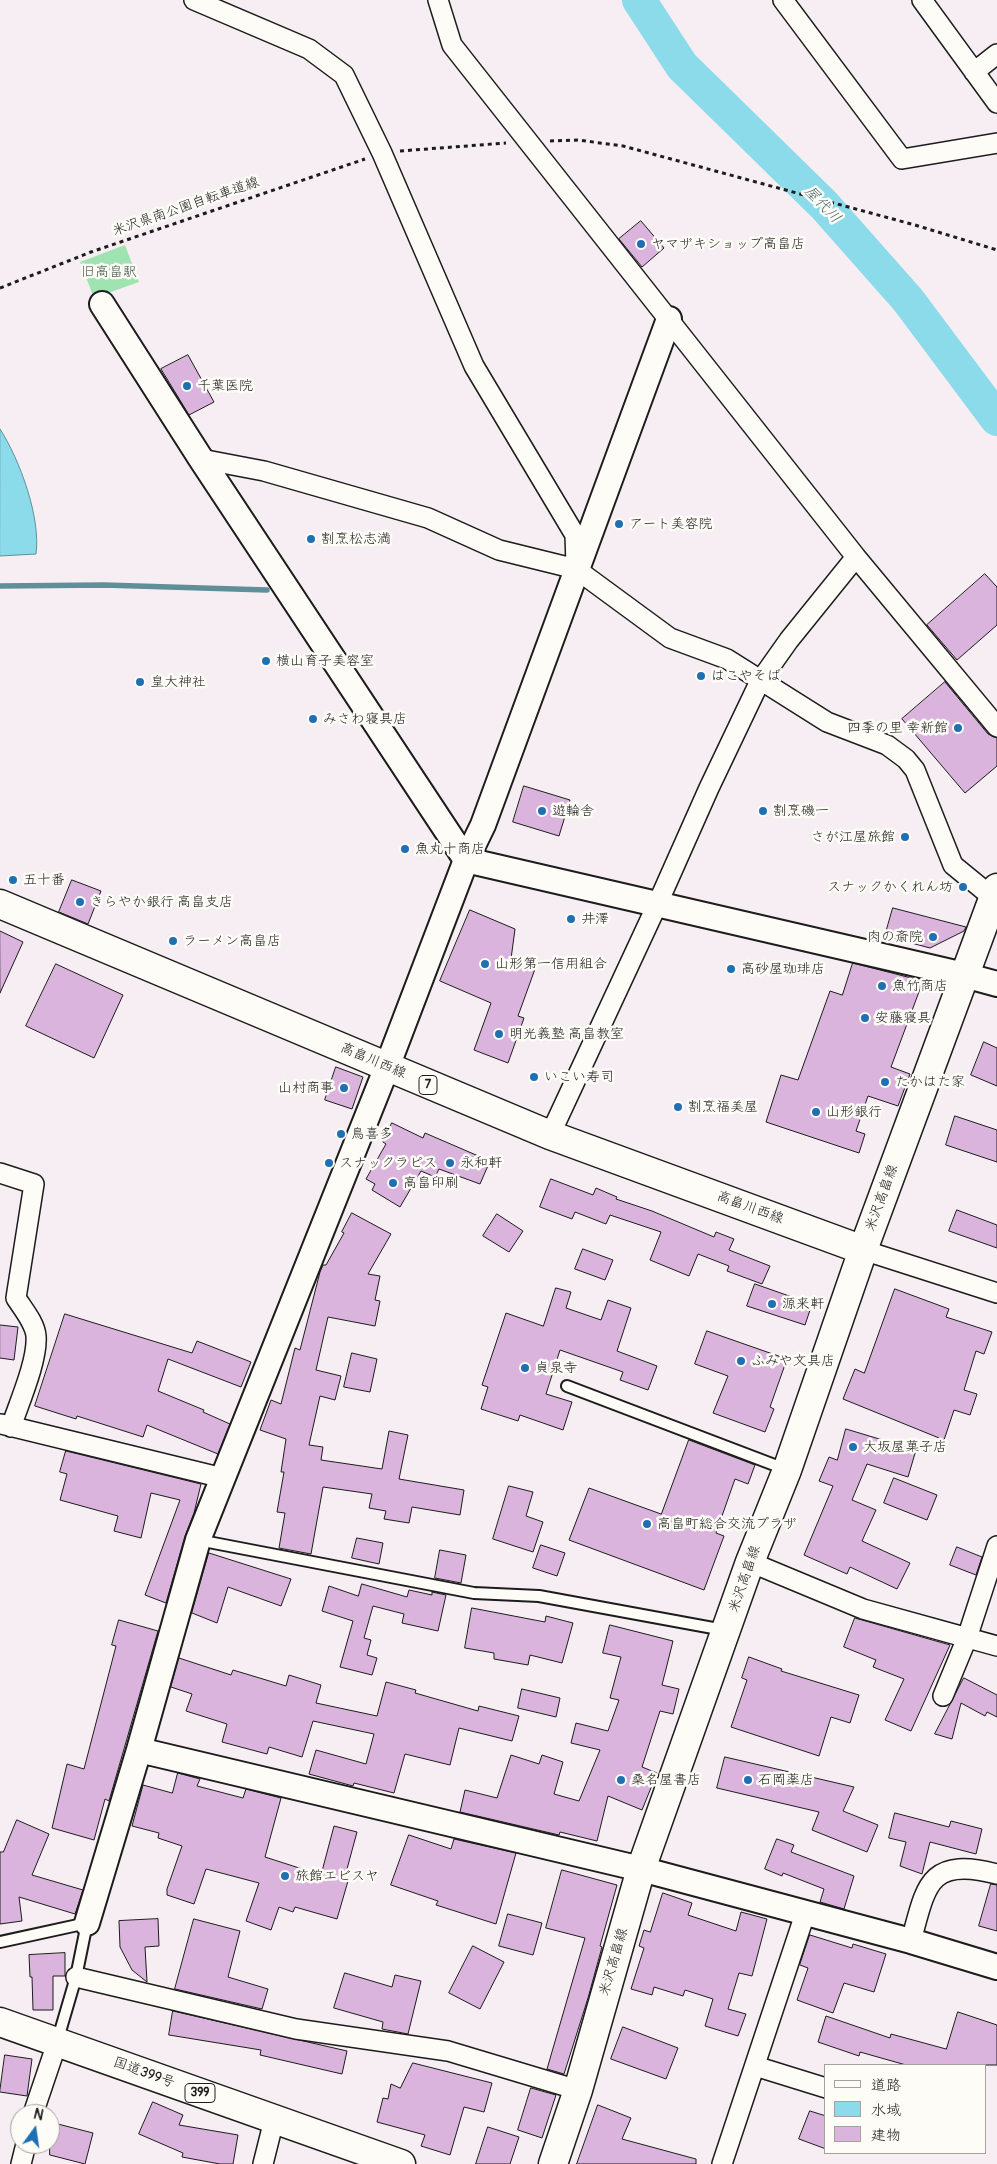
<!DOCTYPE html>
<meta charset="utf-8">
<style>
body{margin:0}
#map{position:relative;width:997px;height:2164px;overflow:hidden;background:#f6eef2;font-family:Pangolin,"Klee One",sans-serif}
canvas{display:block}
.legend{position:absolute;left:824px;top:2064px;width:162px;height:90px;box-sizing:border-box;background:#fdfcf7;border:1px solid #a3a29f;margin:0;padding:6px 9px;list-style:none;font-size:15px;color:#1c1c1c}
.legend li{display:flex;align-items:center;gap:10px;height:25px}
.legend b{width:25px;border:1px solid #a3a29f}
.north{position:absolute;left:10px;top:2104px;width:50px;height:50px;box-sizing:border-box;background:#fdfcf7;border:1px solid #a3a29f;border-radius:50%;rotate:14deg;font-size:14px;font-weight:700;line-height:20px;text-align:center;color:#1c1c1c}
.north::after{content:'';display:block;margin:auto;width:18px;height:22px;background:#1f6fb2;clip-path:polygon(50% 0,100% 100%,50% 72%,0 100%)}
</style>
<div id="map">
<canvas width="997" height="2164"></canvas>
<ul class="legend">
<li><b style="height:6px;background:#fdfcf7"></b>道路</li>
<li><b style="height:14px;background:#8cdbea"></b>水域</li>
<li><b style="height:14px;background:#dab4dd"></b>建物</li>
</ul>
<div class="north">N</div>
</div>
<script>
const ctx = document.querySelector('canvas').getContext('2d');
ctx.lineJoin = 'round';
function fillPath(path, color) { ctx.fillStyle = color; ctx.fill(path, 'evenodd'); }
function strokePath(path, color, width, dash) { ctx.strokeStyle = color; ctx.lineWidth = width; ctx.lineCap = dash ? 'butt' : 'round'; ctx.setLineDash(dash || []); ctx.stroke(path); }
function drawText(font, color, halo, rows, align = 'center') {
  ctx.font = font + ' Pangolin,"Klee One",sans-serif'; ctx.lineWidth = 5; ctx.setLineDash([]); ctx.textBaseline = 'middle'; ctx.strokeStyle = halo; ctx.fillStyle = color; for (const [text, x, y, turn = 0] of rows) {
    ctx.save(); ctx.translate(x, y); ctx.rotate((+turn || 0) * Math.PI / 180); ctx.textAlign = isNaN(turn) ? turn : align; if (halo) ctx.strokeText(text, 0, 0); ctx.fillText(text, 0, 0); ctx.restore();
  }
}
fillPath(new Path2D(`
 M125 245 139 282 94 298 80 262Z`), '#9fe4b0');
const water = new Path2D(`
 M0 429C20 460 41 518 36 554L0 556Z`);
fillPath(water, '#8cdbea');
strokePath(water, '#5f8f98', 1);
strokePath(new Path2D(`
 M0 586 104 585 267 590`), '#5f8f98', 5.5);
strokePath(new Path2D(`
 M639 0 682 66 824 205 908 300 997 419`), '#8cdbea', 34);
const building = new Path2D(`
 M641 221 664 248 642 267 619 239Z
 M188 355 214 402 189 415 161 369Z
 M985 574 997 587V625L957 660 927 625Z
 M945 682 988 734 997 738V766L965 793 902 719Z
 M524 786 570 800 559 836 513 822Z
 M72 880 101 891 88 924 59 912Z
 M893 908 966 927 964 931 930 948 885 936Z
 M470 910 515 929 511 959 535 969 518 1016 524 1018 508 1063 474 1050 491 1003 440 981Z
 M0 931 23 942 0 993Z
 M853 963 923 981 891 1067 910 1074 898 1106 868 1096 856 1131 865 1134 859 1153 766 1122 781 1075 798 1080 830 991 842 995Z
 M56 964 123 995 94 1058 26 1026Z
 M984 1042 997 1048V1086L971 1075Z
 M336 1067 363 1077 352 1109 325 1100Z
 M955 1116 997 1130V1162L946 1145Z
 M392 1123 423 1138 425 1133 490 1161 480 1184 439 1169 435 1177 421 1171 400 1207 372 1190 375 1184 366 1179 386 1144 383 1142Z
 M551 1179 593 1195 596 1188 617 1197 616 1199 652 1211 714 1237 716 1232 734 1239 729 1250 770 1266 762 1284 727 1271 729 1266 698 1254 689 1276 650 1260 661 1232 610 1215 606 1224 575 1212 572 1219 540 1207Z
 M957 1210 997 1225V1248L949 1231Z
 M352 1213 391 1234 368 1274 380 1276 375 1300 380 1301 375 1326 328 1317 316 1370 341 1376 335 1400 320 1396 309 1445 323 1447 321 1460 382 1469 389 1431 408 1435 399 1479 464 1490 460 1515 412 1507 409 1523 384 1519 386 1511 369 1508 372 1494 323 1487 311 1554 279 1548 285 1513 277 1512 284 1472H281L286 1439 260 1430 271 1400 281 1404 295 1348 300 1350 320 1272 323 1265H326L344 1233 342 1232Z
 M497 1214 523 1231 509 1252 483 1236Z
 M583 1249 613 1260 605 1280 575 1269Z
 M755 1284 812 1304 805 1325 747 1306Z
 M556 1288 571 1292 566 1308 601 1320 608 1300 631 1308 617 1351 657 1366 648 1390 620 1380 623 1372 560 1350 546 1394 572 1402 563 1430 520 1415 518 1421 481 1409 488 1387 482 1385 506 1313 543 1326Z
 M895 1289 949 1309 946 1317 992 1332 984 1354 976 1351 964 1390 977 1394 970 1415 954 1410 944 1440 843 1399 855 1369 864 1373Z
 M65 1314 192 1353 197 1341 251 1362 241 1387 168 1359 158 1391 204 1410 203 1412 230 1424 218 1454 147 1425 143 1437 77 1416 76 1419 35 1406Z
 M0 1325 18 1327 14 1360 0 1358Z
 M707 1331 787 1359 770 1407 774 1409 765 1432 713 1413 728 1376 695 1364Z
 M352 1353 377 1359 370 1392 344 1387Z
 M846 1429 916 1450 908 1477 867 1464 852 1500 876 1510 862 1541 910 1563 897 1589 850 1567 847 1574 804 1555 833 1486 819 1481 829 1457 837 1460Z
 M689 1440 755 1465 748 1484 735 1479 716 1533 724 1536 704 1590 569 1540 589 1488 661 1514Z
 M66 1451 201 1484 194 1513 185 1536 166 1603 145 1595 180 1500 151 1493 141 1538 114 1531 118 1516 60 1500 67 1474 60 1472Z
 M894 1478 937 1495 927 1520 884 1503Z
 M509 1486 533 1492 526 1516 543 1522 533 1552 493 1539Z
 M357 1538 383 1543 379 1564 352 1558Z
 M541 1545 565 1553 557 1576 533 1568Z
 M957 1547 982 1557 976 1575 950 1565Z
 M440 1550 466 1555 461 1583 435 1578Z
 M209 1553 291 1579 281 1606 228 1587 217 1623 192 1613Z
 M362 1584 407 1597 409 1590 432 1595V1592L446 1595 438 1631 402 1623 404 1614 373 1606 364 1638 371 1640 367 1655 377 1658 372 1675 340 1667 353 1621 322 1611 329 1586 358 1596Z
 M472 1608 545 1622 546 1616 573 1623 562 1663 530 1655 528 1665 494 1659V1653L465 1648Z
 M855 1618 950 1645 911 1731 885 1720 904 1679 873 1667 876 1660 844 1647Z
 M119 1620 158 1631 109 1801 105 1799 94 1840 52 1828 67 1764 84 1769 116 1646 112 1645Z
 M610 1625 673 1641 662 1685 679 1689 673 1714 660 1711 642 1767 657 1773 642 1810 608 1796 597 1841 560 1832 559 1835 460 1812 465 1790 497 1798 511 1755 539 1764 542 1755 563 1762 554 1794 579 1801 600 1750 571 1743 576 1723 608 1731 619 1700 610 1698 621 1657 603 1653Z
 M749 1657 782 1669 781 1671 859 1695 850 1723 831 1717 819 1756 731 1727 747 1680 742 1678Z
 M179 1658 231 1675 233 1670 286 1686 289 1675 321 1685 316 1703 377 1716 386 1682 416 1690 415 1693 478 1711 479 1706 519 1716 512 1741 459 1728 450 1765 405 1754 394 1793 354 1783 353 1786 309 1774 316 1750 366 1764 374 1734 313 1721 302 1757 269 1747 267 1754 222 1742 227 1724 186 1711 192 1694 171 1687Z
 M964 1678 997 1695V1717L987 1712 985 1716 961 1703 952 1739 935 1734Z
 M522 1689 560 1698 556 1717 518 1708Z
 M725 1757 854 1787 843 1811 878 1825 867 1852 812 1830 819 1812 717 1788Z
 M178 1773 200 1779 197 1786 243 1798 246 1789 281 1798 265 1857 321 1875 334 1826 357 1832 344 1880 348 1881 337 1919 295 1907 293 1912 279 1907 271 1930 246 1921 259 1883 206 1869 194 1904 167 1895V1889L182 1846 158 1838 159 1833 132 1826 143 1785 172 1793Z
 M895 1813 949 1827 951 1821 982 1829 976 1854 930 1842 922 1874 900 1866 906 1842 889 1838Z
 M17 1820 49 1834 32 1875 83 1890 75 1914 19 1897 22 1921 0 1924V1852H3Z
 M409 1835 451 1849 454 1839 516 1853 496 1924 436 1905 438 1901 391 1885Z
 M777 1839 794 1845 791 1852 854 1876 844 1909 820 1902 824 1889 783 1873 782 1876 765 1869Z
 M562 1870 617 1885 600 1946 602 1947 588 1998 564 2074 547 2069 585 1938 546 1928Z
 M991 1884 997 1885V1931L979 1926Z
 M663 1893 692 1903 688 1915 736 1931 741 1912 767 1919 752 1976 739 1973 728 2009 746 2014 738 2036 705 2026 713 1999 685 1990 683 1996 654 1987 652 1995 631 1989 644 1948 639 1946 644 1930 650 1932Z
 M508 1914 542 1923 533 1955 499 1946Z
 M158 1919 159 1946 145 1947 147 1982 132 1970 120 1947 119 1921Z
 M194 1919 240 1931 228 1977 268 1989 262 2009 175 1989Z
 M810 1935 852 1948 853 1944 886 1954 874 1992 844 1983 833 2013 797 2000 808 1968 800 1965Z
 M473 1946 504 1962 480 2009 449 1993Z
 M65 1953V1976H53V2010H33L32 1977H30L29 1955Z
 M345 1973 392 1987 395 1975 421 1981 408 2034 382 2029 383 2022 334 2008Z
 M173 2011 347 2051 342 2074 260 2055 261 2050 169 2035Z
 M958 2012 997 2025V2065H906L860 2052 859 2056 818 2042 826 2016 890 2038 891 2034 946 2049Z
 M623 2027 678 2048 666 2079 611 2059Z
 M5 2055 32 2059 27 2096 0 2092Z
 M413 2063 492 2083 484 2112 464 2107 450 2155 421 2146 425 2135 377 2122 383 2098 388 2099 391 2084 400 2088Z
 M531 2088 556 2095 542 2138 518 2130Z
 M153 2102 183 2115 179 2125 238 2135 233 2164H220L182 2157 183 2153 139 2134Z
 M598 2105 631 2118 622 2139 696 2159V2164H577Z
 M810 2111 826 2116V2149L799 2139Z
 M50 2122 93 2133 85 2164 50 2155Z
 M488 2127 519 2137 510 2164H476Z`);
fillPath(building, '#dab4dd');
strokePath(building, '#1c1c1c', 1);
const service = new Path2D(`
 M567 1386 785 1469
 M198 1540 474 1593 539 1596 724 1630
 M0 1942 87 1923 76 1977 57 2042`);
const minor = new Path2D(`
 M194 0 309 49 344 75 382 153 474 366 575 535 576 565
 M438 0 452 45 856 557 997 727
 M783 0 902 159 997 143
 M922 0 997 103
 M974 72 997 54
 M201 459 264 471 428 518 499 550 576 569 670 638 727 659 827 722 887 745 906 759 915 770 953 865 992 897
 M550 1135 657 905 709 788 760 681 789 640 856 557
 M0 1173 34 1184 16 1298C23 1309 35 1323 36 1336 38 1360 19 1403 11 1427
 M863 1250 997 1293
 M1 1424 223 1478
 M750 1562 863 1609 997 1646
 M943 1696 967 1638 997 1546
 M911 1941C926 1886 928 1856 997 1874
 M76 1977 296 2029 448 2051 578 2090
 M755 2066 826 2088
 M33 2114 57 2043
 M21 2164 26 2144
 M263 2164 274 2120
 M722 2164 805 1914`);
const tertiary = new Path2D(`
 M102 304 201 459 466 860 964 975 997 984
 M139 1750 641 1869 911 1941 997 1967
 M87 1923 139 1750 198 1540 387 1067 466 860 483 825 669 319`);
const primary = new Path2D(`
 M0 904 550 1135 863 1250
 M553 2164 578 2090 641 1869 750 1562 787 1470 863 1250 997 888`);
const trunk = new Path2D(`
 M0 2022 401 2164`);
strokePath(service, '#1c1c1c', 14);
strokePath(minor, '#1c1c1c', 22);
strokePath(tertiary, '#1c1c1c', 28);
strokePath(primary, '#1c1c1c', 31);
strokePath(trunk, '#1c1c1c', 31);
strokePath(new Path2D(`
 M550 141 578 140 623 146 915 225 997 250
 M400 151 506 143
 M0 288 91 252 365 159`), '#1c1c1c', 3, [4, 4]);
strokePath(service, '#fdfcf7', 10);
strokePath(minor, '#fdfcf7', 19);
strokePath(tertiary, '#fdfcf7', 24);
strokePath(primary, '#fdfcf7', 28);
strokePath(trunk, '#fdfcf7', 28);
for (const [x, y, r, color] of [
 [641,244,5,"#1f6fb2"],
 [187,386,5,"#1f6fb2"],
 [619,524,5,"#1f6fb2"],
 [311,539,5,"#1f6fb2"],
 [266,661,5,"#1f6fb2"],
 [701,676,5,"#1f6fb2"],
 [140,682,5,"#1f6fb2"],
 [313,719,5,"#1f6fb2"],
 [958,728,5,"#1f6fb2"],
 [542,811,5,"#1f6fb2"],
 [763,811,5,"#1f6fb2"],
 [905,837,5,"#1f6fb2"],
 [405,849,5,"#1f6fb2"],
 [13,880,5,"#1f6fb2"],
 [963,887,5,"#1f6fb2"],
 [80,902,5,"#1f6fb2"],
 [571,919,5,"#1f6fb2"],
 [933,937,5,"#1f6fb2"],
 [173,941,5,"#1f6fb2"],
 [485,964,5,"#1f6fb2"],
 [731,969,5,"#1f6fb2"],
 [882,986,5,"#1f6fb2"],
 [865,1018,5,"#1f6fb2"],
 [499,1034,5,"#1f6fb2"],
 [534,1077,5,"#1f6fb2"],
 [885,1082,5,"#1f6fb2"],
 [344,1088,5,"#1f6fb2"],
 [678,1107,5,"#1f6fb2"],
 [816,1112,5,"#1f6fb2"],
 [341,1134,5,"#1f6fb2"],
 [329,1163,5,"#1f6fb2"],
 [450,1163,5,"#1f6fb2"],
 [393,1183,5,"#1f6fb2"],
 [772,1304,5,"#1f6fb2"],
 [741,1361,5,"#1f6fb2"],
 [525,1368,5,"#1f6fb2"],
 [853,1447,5,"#1f6fb2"],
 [647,1524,5,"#1f6fb2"],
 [621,1780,5,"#1f6fb2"],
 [748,1780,5,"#1f6fb2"],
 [285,1876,5,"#1f6fb2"]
]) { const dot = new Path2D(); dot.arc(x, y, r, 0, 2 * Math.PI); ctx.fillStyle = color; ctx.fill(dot); strokePath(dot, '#fdfcf7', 2); }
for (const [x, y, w] of [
 [428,1085,18],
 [200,2093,30]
]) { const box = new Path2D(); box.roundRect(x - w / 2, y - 9.5, w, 19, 4); ctx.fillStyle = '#fdfcf7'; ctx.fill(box); strokePath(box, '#1c1c1c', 1); }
drawText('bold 12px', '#1c1c1c', null, [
 ["7",428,1085],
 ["399",200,2093]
]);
drawText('14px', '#1c1c1c', '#fdfcf7', [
 ["米沢県南公園自転車道線",186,207,-19],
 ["高畠川西線",373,1061,23],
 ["米沢高畠線",882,1198,-70],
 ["高畠川西線",750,1208,20],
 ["米沢高畠線",745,1579,-71],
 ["米沢高畠線",614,1962,-74],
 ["国道399号",144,2073,20]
]);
drawText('14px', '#1c1c1c', '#fdfcf7', [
 ["ヤマザキショップ高畠店",651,244],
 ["千葉医院",197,386],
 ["アート美容院",629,524],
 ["割烹松志満",321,539],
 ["横山育子美容室",276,661],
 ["はこやそば",711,676],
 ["皇大神社",150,682],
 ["みさわ寝具店",323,719],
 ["四季の里 幸新館",948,728,"right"],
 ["遊輪舎",552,811],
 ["割烹磯一",773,811],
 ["さが江屋旅館",895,837,"right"],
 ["魚丸十商店",415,849],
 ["五十番",23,880],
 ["スナックかくれん坊",953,887,"right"],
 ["きらやか銀行 高畠支店",90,902],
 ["井澤",581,919],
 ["肉の斎院",923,937,"right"],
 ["ラーメン高畠店",183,941],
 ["山形第一信用組合",495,964],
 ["高砂屋珈琲店",741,969],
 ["魚竹商店",892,986],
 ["安藤寝具",875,1018],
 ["明光義塾 高畠教室",509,1034],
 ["いこい寿司",544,1077],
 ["たかはた家",895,1082],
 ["山村商事",334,1088,"right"],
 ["割烹福美屋",688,1107],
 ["山形銀行",826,1112],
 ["鳥喜多",351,1134],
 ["スナックラピス",339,1163],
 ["永和軒",460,1163],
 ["高畠印刷",403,1183],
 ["源来軒",782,1304],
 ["ふみや文具店",751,1361],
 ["貞泉寺",535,1368],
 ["大坂屋菓子店",863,1447],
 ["高畠町総合交流プラザ",657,1524],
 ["桑名屋書店",631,1780],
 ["石岡薬店",758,1780],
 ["旅館エビスヤ",295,1876]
], 'left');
drawText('14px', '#435848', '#fdfcf7', [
 ["旧高畠駅",109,272]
]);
drawText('italic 15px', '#435f64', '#fdfcf7', [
 ["屋代川",822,205,46]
]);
</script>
